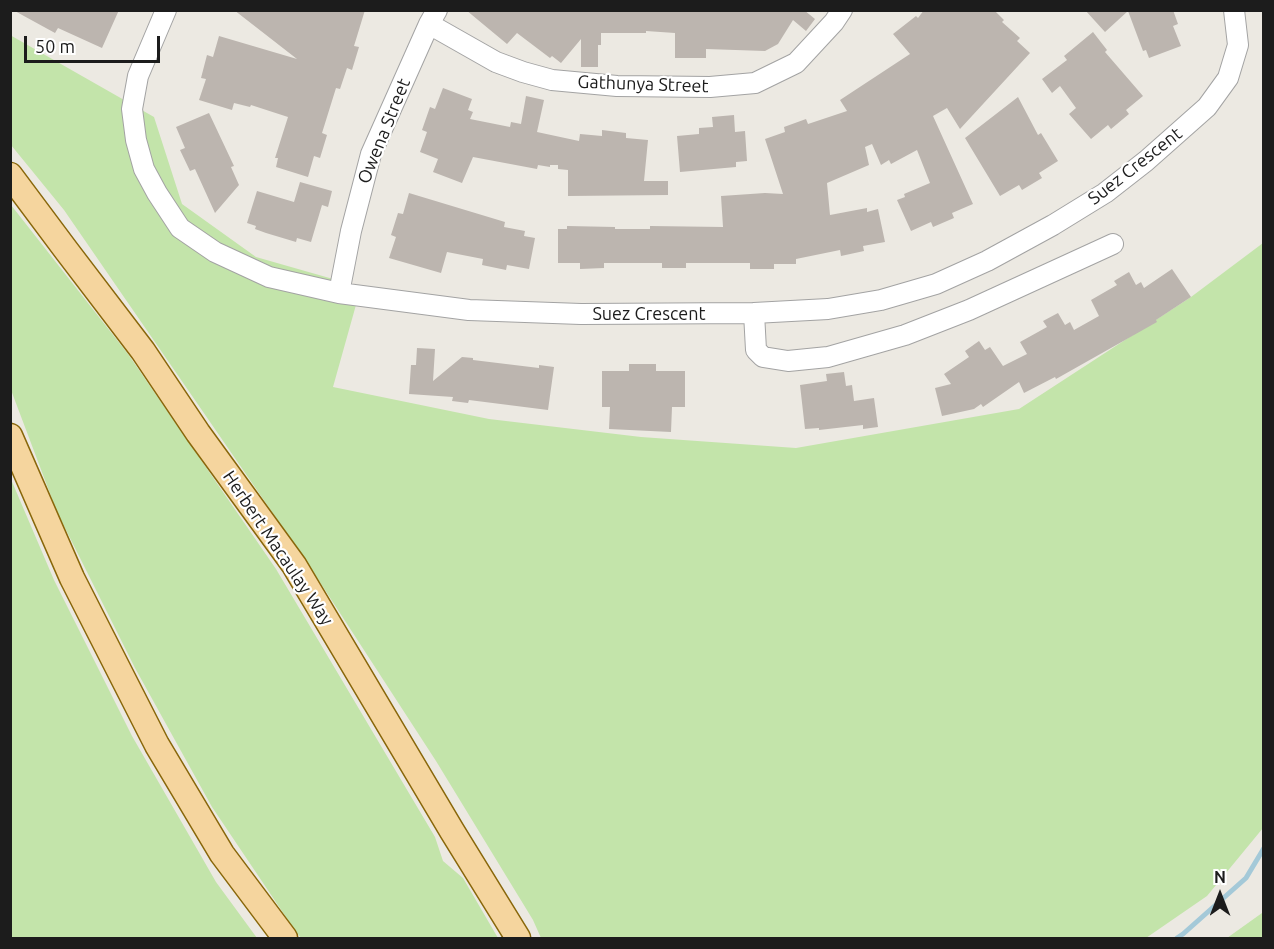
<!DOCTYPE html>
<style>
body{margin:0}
#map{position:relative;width:1274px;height:949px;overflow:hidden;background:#ece9e2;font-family:Ubuntu,sans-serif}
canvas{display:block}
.frame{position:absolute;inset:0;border:12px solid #1c1c1c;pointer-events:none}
.north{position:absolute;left:1190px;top:865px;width:60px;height:60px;-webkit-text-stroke:4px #fff;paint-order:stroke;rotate:0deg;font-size:16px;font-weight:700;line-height:24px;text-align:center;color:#1c1c1c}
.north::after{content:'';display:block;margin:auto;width:21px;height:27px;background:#1c1c1c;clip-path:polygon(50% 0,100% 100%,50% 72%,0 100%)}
.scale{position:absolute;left:24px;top:36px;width:136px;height:27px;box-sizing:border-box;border:3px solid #1c1c1c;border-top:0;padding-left:8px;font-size:18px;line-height:21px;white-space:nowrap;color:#1c1c1c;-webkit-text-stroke:4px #fff;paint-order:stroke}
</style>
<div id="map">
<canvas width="1274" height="949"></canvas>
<div class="frame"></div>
<div class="north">N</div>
<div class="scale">50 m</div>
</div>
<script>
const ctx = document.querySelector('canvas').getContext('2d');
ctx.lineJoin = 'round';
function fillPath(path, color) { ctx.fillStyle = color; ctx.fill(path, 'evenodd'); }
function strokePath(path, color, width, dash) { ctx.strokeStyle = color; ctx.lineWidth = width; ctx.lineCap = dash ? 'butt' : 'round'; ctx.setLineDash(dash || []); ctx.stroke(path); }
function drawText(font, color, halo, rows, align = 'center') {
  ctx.font = font + ' Ubuntu,sans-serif'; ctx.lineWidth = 4.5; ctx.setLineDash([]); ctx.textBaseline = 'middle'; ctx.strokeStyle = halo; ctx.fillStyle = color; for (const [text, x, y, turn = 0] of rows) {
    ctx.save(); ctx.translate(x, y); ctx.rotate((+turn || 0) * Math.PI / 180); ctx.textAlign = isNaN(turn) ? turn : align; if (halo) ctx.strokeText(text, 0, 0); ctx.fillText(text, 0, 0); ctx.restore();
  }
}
fillPath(new Path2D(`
 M10 35 154 117 182 204 256 257 361 287 333 387 489 419 641 437 796 448 1019 409 1191 297 1263 243V828L1207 896 1146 938H541L533 920 436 761 312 570 64 210 11 145Z
 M11 205 128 354 276 569 435 837 443 861 463 878 498 938H301L294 929 212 807 135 668 57 512 11 390Z
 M10 477 54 580 132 736 216 882 257 938H11Z
 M1263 911V938H1227L1262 913Z`), '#c3e4aa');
strokePath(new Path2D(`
 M1177 938 1183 934 1246 878 1264 848`), '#a4c9d8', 5);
fillPath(new Path2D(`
 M13 10H119L102 48 58 28 55 33Z
 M234 10H365L354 46 359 47 352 70 347 68 340 89 336 88 322 133 327 135 320 158 314 156 308 177 276 167 278 158H275L288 117 251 105 250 107 234 103 232 110 199 100 206 79 201 78 207 55 213 57 219 36 297 59Z
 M466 10H804L815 19 806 31 793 20 778 44 765 51 706 49V58H675V33L646 31V33H601V45H598V67H581V39L561 63 552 56 550 58 517 33 507 44Z
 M924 10H994L1004 20 1002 22 1020 38 1017 41 1030 53 960 129 947 108 933 116 973 204 952 213 954 218 933 227 931 222 911 231 897 200 905 197 904 194 930 183 917 150 891 164 889 160 881 165 872 144 865 147 869 165 827 183 830 215 867 208V212L878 209 885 242 863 246 864 251 841 256 840 250 796 259V264H774V269H750V263H686V268H662V263H604V268L580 269V263H558V229H567V226L615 227V229H650V226L723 227 721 196 765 193 783 194 765 139 785 132 784 127 806 119 808 124 847 111 840 100 910 54 893 34 916 16 918 18Z
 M1085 10H1173L1178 24 1173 26 1181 46 1149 58 1146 50 1143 51 1128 11 1105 32Z
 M1093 32 1107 50 1105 52 1143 96 1126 110 1129 114 1111 129 1108 125 1091 139 1069 114 1076 108 1060 86 1052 93 1042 79 1067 60 1064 56Z
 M443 88 472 99 468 110 473 112 470 119 510 127 511 122 521 124 526 96 544 100 537 132 579 141 580 134 602 136V130L626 133V138L648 140 644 181H668V195L568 196V170L558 169V165H550V167L538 165 537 169 473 157 462 183 433 172 438 159 420 152 427 132 422 130 430 107 435 109Z
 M1018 97 1038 135 1041 133 1058 161 1039 173 1042 178 1022 190 1019 185 1000 196 965 138Z
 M209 113 234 166 231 167 239 185 215 213 195 169 190 171 180 150 185 148 176 127Z
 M734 115 735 132 745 131 747 161 736 162V167L680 172 677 136 699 134V128L713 127 712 117Z
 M300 182 332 191 328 207 322 205 311 242 297 238 296 242 266 233 255 229 256 226 247 223 257 191 294 202Z
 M409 193 505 222 504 227 525 231 524 236 535 238 529 269 507 265 506 270 482 265 483 259 447 252 441 273 389 258 396 237 391 235 398 213 403 214Z
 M1172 269 1191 297 1156 320 1157 322 1056 379 1055 377 1024 393 1019 382 983 407 981 404 974 409 942 416 935 388 951 384 944 374 969 357 965 351 979 341 985 350 990 347 1003 366 1027 354 1020 342 1047 327 1043 321 1058 313 1065 325 1070 322 1074 330 1099 316 1091 300 1117 285 1114 281 1129 272 1136 285 1141 282 1144 288Z
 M417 348 435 349 433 381 462 357 473 358V360L539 368V365L554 367 548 410 469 400 468 403 452 401 453 397 409 394 411 365H416Z
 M629 364H656V371H685V407H672L671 432 609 429 610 407H602V371H629Z
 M844 372 846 386 852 385 854 401 874 398 878 427 863 429V425L819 430V428L805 429 800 385 827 381 826 374Z`), '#bcb5af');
const minor = new Path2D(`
 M166 10 138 76 132 109 136 140 144 169 157 193 180 228 215 252 269 277 339 293 469 310 581 314 754 313 828 309 881 300 936 284 987 261 1053 225 1105 193 1146 161 1207 107 1228 78 1238 45 1234 10
 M429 24 496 62 523 72 552 80 617 86 710 87 755 83 796 63 834 22 842 10
 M339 293 351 231 371 154 429 24 437 10
 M754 313 756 350 763 357 788 361 828 357 905 335 969 310 1113 244`);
const major = new Path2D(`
 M10 175 66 250 143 351 198 433 294 565 452 831 518 938
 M10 436 72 578 157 745 222 854 285 938`);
strokePath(minor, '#a3a3a3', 22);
strokePath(major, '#89670a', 27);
strokePath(minor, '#fff', 20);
strokePath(major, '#f5d59e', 24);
drawText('18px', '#1c1c1c', '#fff', [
 ["Gathunya Street",643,84,2],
 ["Owena Street",384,131,-68],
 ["Suez Crescent",1135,166,-38],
 ["Suez Crescent",649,314],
 ["Herbert Macaulay Way",278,548,56]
]);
</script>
